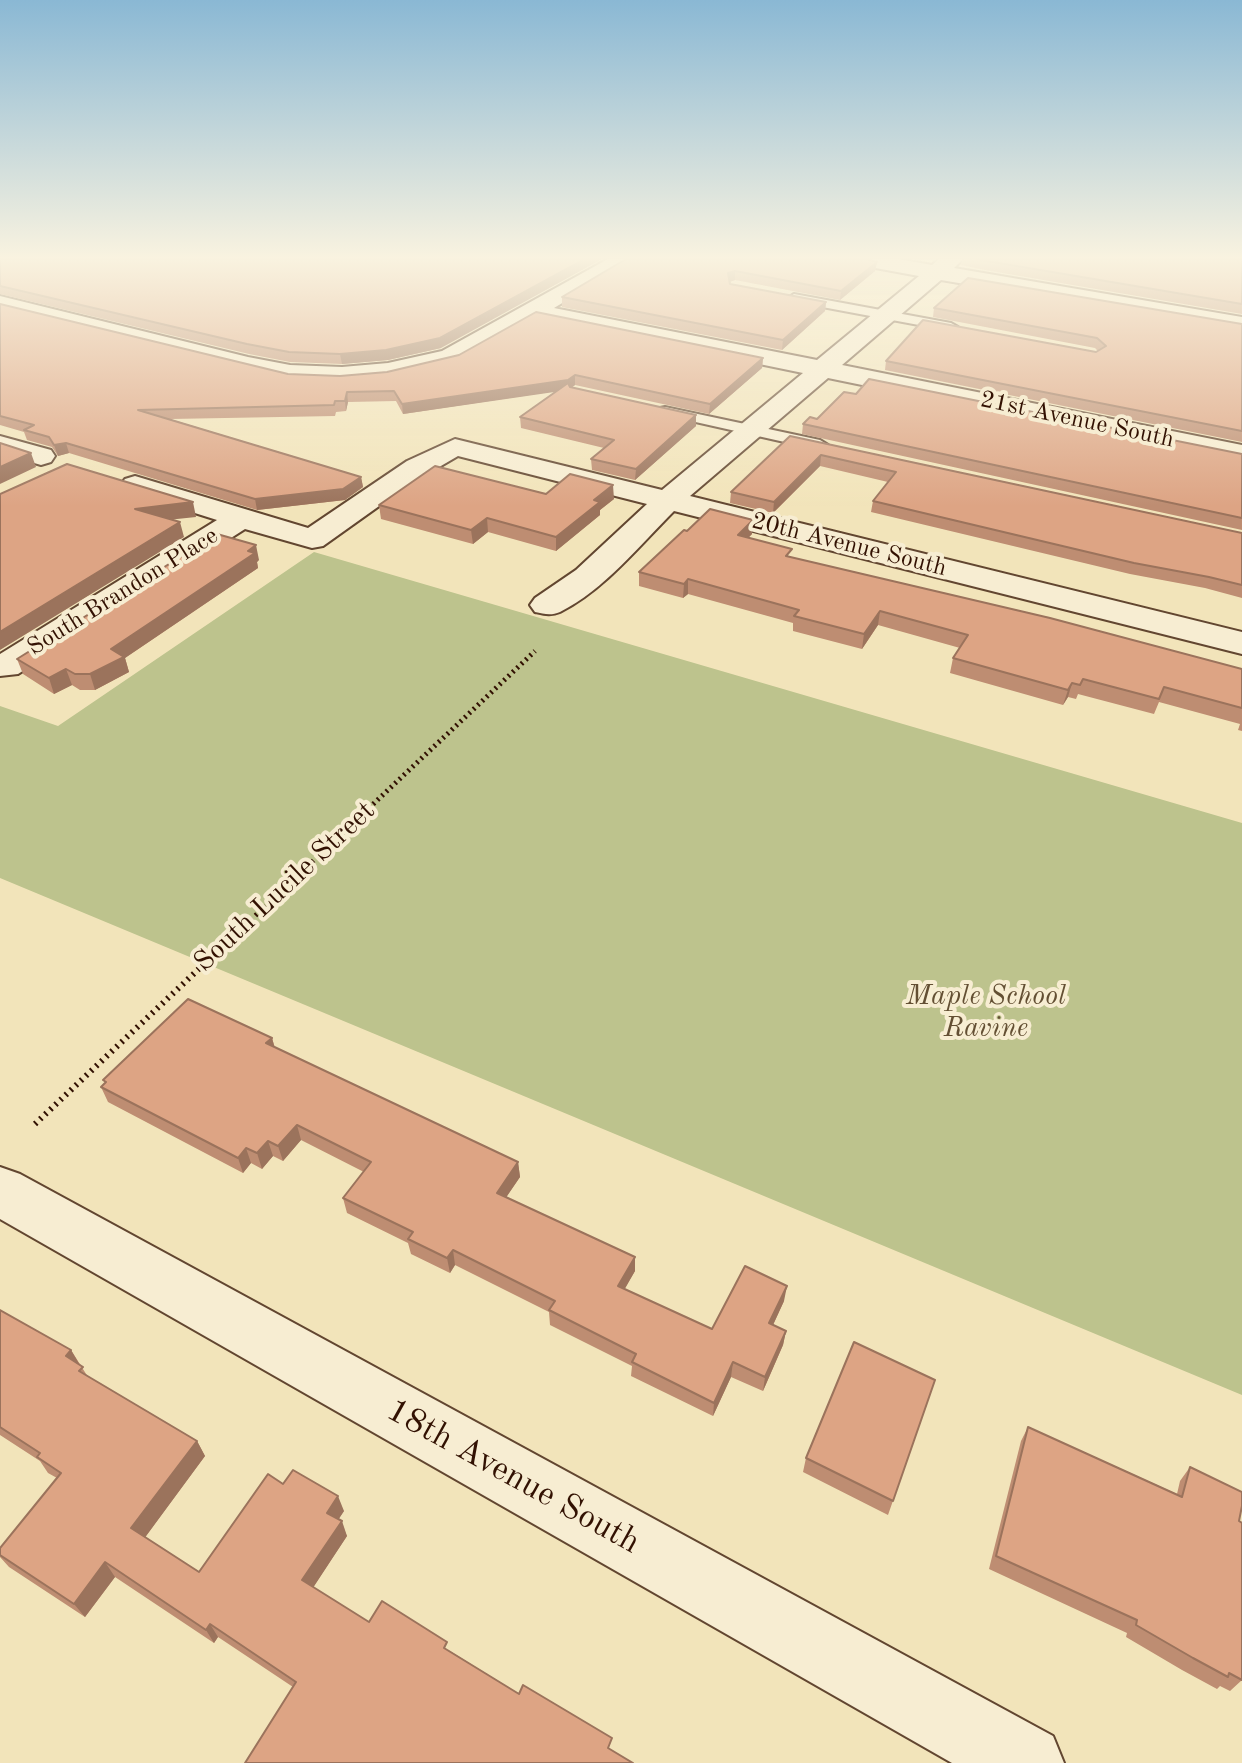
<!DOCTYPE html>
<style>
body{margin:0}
canvas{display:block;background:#f2e4ba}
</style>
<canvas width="1242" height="1763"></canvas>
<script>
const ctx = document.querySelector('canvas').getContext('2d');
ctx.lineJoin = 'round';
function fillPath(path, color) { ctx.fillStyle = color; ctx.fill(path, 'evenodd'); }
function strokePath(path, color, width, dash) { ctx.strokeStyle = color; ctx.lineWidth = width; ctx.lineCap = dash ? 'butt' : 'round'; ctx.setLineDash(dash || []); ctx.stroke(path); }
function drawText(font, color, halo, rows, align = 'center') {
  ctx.font = font + ' "Old Standard TT",serif'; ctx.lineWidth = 8; ctx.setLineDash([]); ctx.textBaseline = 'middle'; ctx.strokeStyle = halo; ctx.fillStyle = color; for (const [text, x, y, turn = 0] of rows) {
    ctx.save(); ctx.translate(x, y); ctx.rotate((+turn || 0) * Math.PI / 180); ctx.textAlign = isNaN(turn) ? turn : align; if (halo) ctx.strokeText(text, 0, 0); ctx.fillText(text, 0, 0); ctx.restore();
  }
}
fillPath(new Path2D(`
 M314 552 1242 823V1395L0 878V706L58 726Z`), '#bdc38d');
const lane = new Path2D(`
 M794 294 951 323 958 327 951 331 790 301 788 298Z
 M665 407 820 440 828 445 820 450 660 414V408Z`);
const street = new Path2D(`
 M608 259H635L554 308 817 360 919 276 859 265 848 259H898L932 265 939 259H963L954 268 1242 317V331L941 280 842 365 1242 445V463L828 378 690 496 1242 632V654L674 511C640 545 604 590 560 612 551 616 544 614 535 612L530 605 535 598 576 570 647 504 458 456 410 484 323 546 312 548 245 529 18 674 0 676V654L217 520 125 491 120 485 125 479 135 476 145 479 308 528 407 461 455 439 662 490 803 373 536 318 459 362 388 379 342 383 290 381 248 373 0 310V296L248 357 290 365 342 367 388 363 442 351Z
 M0 436 51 450 55 456 51 462 41 465 0 453Z
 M0 1167 20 1174 1053 1736 1064 1763H952L0 1219Z`);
strokePath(lane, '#624630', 4);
strokePath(street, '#624630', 4);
strokePath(new Path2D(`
 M238 932 535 651`), '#321102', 5, [2, 4]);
strokePath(new Path2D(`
 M35 1124 240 930`), '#321102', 6, [2, 5]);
fillPath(lane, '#f7edd2');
fillPath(street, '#f7edd2');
fillPath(new Path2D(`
 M0 259 441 348 388 360 342 364 290 362 249 354 0 294Z
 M626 259 877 262 875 271 840 300 735 280 730 282V284L826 302 825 311 782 350 562 307V297Z
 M962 259H1242V314L985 270 961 265Z
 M0 304 288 374 340 376 763 358 762 368 709 414 575 385 571 388 696 415V426L635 480 592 470 591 459 604 448 521 428 520 417 556 391 403 414 396 401 348 402 346 411 336 412 335 416 170 419 361 477 363 487 345 500 257 510 69 453 58 456 52 447 27 440 24 432 0 425Z
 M934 308 1242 324V442L885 370 886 361 1096 352 1098 351 1095 348 933 317Z
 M817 419 1242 454V530L802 434 803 424Z
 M790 436 1242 533V598L1205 588 1130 574 871 512 873 501 888 482 820 466 773 513 730 503 731 492Z
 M546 494 614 499 600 510V515L556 551 488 532 473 544 381 519 379 505Z
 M687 531 752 534 748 538 791 557 1242 669V731L1238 730 1240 724 1159 702 1154 714 1078 694 1076 699 1068 697 1063 705 950 673 953 658 960 648 878 625 862 649 793 631V623L688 594 683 598 639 586V572Z
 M259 560 257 562 258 568 125 658 129 672 95 690H80L72 685 54 694 23 674 17 659Z
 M272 1038 275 1048 518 1162 520 1177 506 1197 635 1271 624 1289 712 1329 784 1301 773 1325 786 1331 783 1345 763 1391 731 1377 713 1416 631 1376 632 1366 550 1325 549 1312 455 1265 450 1273 411 1254 408 1243 347 1213 343 1198 364 1172 301 1140 283 1161 273 1156 262 1169 251 1163 243 1173 108 1102 101 1087 105 1083 103 1080Z
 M0 1310 71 1350 88 1377 197 1441 205 1456 145 1537 199 1572 283 1484 344 1511 338 1519 347 1536 313 1587 369 1622 450 1651 519 1694 612 1738 293 1687 218 1637 214 1643 115 1577 85 1617 9 1567 0 1557V1548L57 1478 48 1473 40 1461 0 1435Z
 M935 1380 888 1515 803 1472 806 1458Z
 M1028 1427 1177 1494 1180 1481 1190 1467 1239 1521 1242 1680 1230 1691 1220 1686 1217 1689 1182 1670 1126 1637 1127 1633 989 1569 1021 1441Z`), '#be8d72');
fillPath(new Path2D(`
 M585 259H602L441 348 388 360 342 364 340 354Z
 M877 262 875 271 840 300 841 291Z
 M735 271V280L728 282V273Z
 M826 302 825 311 782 350 783 340Z
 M763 358 762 368 709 414 710 404Z
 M575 375V385L568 390 403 414 402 404Z
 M347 392 348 402 346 411 345 401Z
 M696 415V426L635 480 636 469Z
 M66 443 69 453 58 456 54 445Z
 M31 453 36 467 0 484V467Z
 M821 455 820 466 773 513 774 502Z
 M361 477 363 487 345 500 257 510 255 499Z
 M613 485 614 499 600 510V515L556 551V537L594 500Z
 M193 502 196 517 139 523 135 509Z
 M487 518 488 532 473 544 471 530Z
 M753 520 752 534 737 549 738 535Z
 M180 522 184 537 0 650V632Z
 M256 545 259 560 257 562 258 568 125 658 129 672 95 690 90 674 111 649Z
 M688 579V594L683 598 684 584Z
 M880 611 878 625 862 649 864 634Z
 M66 669 72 685 54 694 49 678Z
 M1072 683 1068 697 1063 705 1068 690Z
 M272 1038 276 1053 266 1043Z
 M297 1125 301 1140 283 1161 278 1146Z
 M268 1141 273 1156 262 1169 257 1153Z
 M246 1148 251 1163 243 1173 238 1158Z
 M518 1162 520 1177 499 1208 497 1193Z
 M453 1250 455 1265 450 1273 447 1258Z
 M635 1257V1271L618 1301V1286Z
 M787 1286 784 1301 767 1338 769 1323Z
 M786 1331 783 1345 763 1391 765 1377Z
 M71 1350 81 1367 66 1356Z
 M733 1362 731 1377 713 1416 714 1403Z
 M197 1441 205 1456 141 1543 131 1528Z
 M338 1496 344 1511 333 1528 327 1513Z
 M342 1521 347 1536 309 1594 302 1580Z
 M105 1562 115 1577 85 1617 74 1604Z
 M210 1624 218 1637 214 1643 206 1630Z`), '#9b735c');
const building = new Path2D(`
 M0 259H585L440 338 386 350 340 354 289 352 247 344 0 286Z
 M626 259H867L877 262 841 291 735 271 728 273 730 284 826 302 783 340 562 297Z
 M977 259H1242V304L987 261Z
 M968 278 1242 324V431L886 361 923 320 1096 352 1106 346 1097 338 934 308Z
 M0 304 288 374 340 376 387 372 459 355 536 312 763 358 710 404 575 375 568 380 402 404 394 391 347 392 345 401H335L334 405 138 410 361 477 343 489 255 499 66 443 54 445 49 437 24 430 34 425 0 416Z
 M869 379 1242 454V518L803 424 810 417 817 419 844 392 856 394Z
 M568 383 570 387 696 415 636 469 591 459 614 440 520 417Z
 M790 436 1242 533V585L1209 577 1134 563 873 501 896 472 821 455 774 502 731 492Z
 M0 443 31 453 0 467Z
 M67 464 193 502 135 509 180 522 0 632V494Z
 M435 466 546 494 570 474 613 485 594 500 600 502 556 537 487 518 471 530 379 505Z
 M710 509 753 520 738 535 792 549 786 556 1050 618 1242 669V708L1164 687 1159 699 1083 679 1080 685 1072 683 1068 690 953 658 968 635 880 611 864 634 794 616 799 610 688 579 684 584 639 572 684 530 687 531Z
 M217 534 256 545 248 551 255 553 111 649 124 657 90 674H75L66 669 49 678 17 659Z
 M188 999 272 1038 266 1043 518 1162 497 1193 635 1257 618 1286 712 1329 745 1266 787 1286 769 1323 786 1331 765 1377 733 1362 714 1403 632 1362 636 1354 549 1310 555 1301 453 1250 447 1258 408 1239 413 1232 343 1198 371 1162 297 1125 278 1146 268 1141 257 1153 246 1148 238 1158 101 1087 106 1082 103 1080Z
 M0 1310 71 1350 66 1356 83 1367 79 1371 197 1441 131 1528 199 1572 268 1474 283 1484 293 1470 338 1496 327 1513 342 1521 302 1580 369 1622 382 1601 447 1642 444 1648 519 1694 523 1685 612 1738 608 1748 633 1763H245L296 1682 210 1624 206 1630 105 1562 74 1604 0 1555V1548L61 1473 37 1457 40 1453 0 1427Z
 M854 1342 935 1380 893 1501 806 1458Z
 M1028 1427 1182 1497 1190 1467 1242 1492V1506L1239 1521 1242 1523V1680L1229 1673 1228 1677 1193 1658 1136 1625 1137 1620 996 1556Z`);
fillPath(building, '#dda484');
strokePath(building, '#9b735c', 2);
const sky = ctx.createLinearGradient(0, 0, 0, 506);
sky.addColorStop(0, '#8ab8d4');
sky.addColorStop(0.51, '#f9f3e0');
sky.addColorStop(1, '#f9f3e000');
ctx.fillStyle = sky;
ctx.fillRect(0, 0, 1242, 506);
drawText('24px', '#321102', '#f7edd2', [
 ["21st Avenue South",1077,420,12],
 ["20th Avenue South",849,545,14],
 ["South Brandon Place",123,592,-32]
]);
drawText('28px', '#321102', '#f7edd2', [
 ["South Lucile Street",285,887,-43]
]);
drawText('italic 28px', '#634f33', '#f7edd2', [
 ["Maple School",986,997],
 ["Ravine",986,1029]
]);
drawText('34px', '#321102', '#f7edd2', [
 ["18th Avenue South",513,1477,29]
]);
</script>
